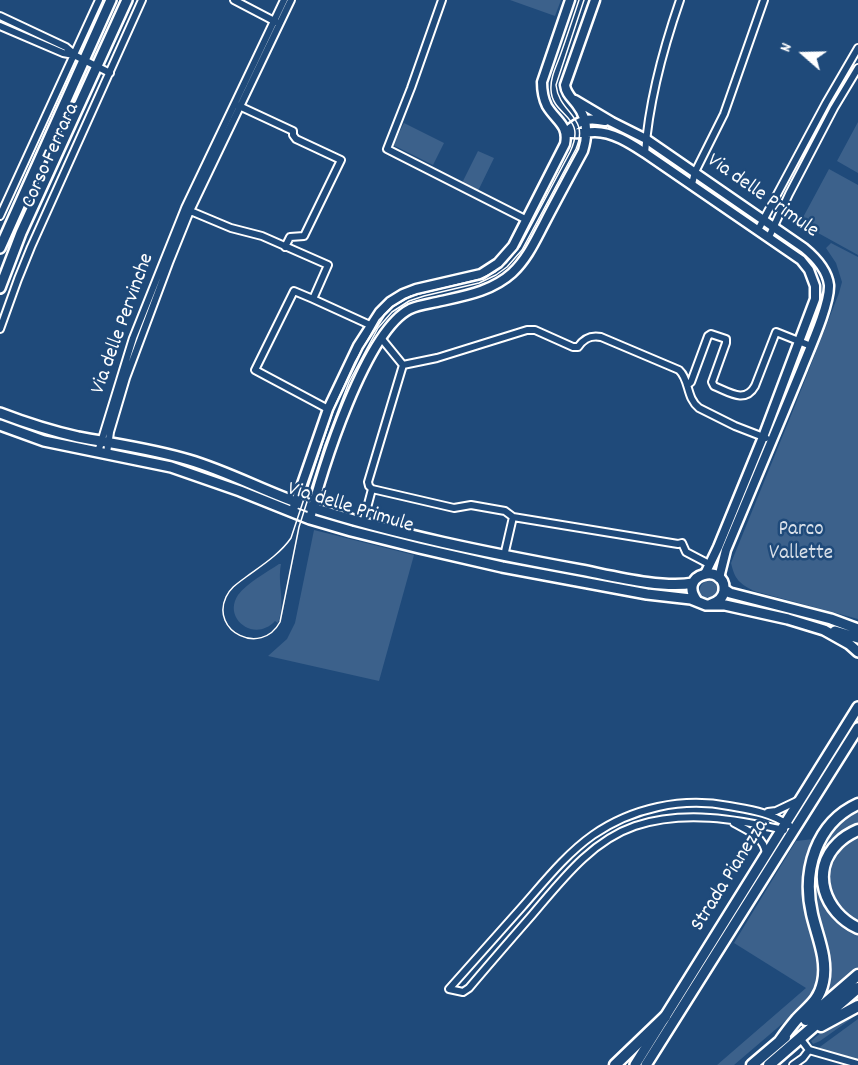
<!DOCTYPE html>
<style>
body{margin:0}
#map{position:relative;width:858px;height:1065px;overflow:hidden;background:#1f4a7a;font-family:Dekko,sans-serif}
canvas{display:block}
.north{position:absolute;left:774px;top:24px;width:60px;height:60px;-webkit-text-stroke:4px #1f4a7a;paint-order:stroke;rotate:290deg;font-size:16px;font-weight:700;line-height:24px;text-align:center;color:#fff}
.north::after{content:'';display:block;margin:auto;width:21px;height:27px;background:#fff;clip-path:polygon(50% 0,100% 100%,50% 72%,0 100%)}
</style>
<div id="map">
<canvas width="858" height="1065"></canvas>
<div class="north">N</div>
</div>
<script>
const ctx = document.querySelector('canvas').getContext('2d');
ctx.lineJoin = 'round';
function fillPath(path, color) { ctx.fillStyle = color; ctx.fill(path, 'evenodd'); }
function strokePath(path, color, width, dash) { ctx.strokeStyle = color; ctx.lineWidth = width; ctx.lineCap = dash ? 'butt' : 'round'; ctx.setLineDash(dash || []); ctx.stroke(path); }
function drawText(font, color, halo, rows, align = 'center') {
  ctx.font = font + ' Dekko,sans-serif'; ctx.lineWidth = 5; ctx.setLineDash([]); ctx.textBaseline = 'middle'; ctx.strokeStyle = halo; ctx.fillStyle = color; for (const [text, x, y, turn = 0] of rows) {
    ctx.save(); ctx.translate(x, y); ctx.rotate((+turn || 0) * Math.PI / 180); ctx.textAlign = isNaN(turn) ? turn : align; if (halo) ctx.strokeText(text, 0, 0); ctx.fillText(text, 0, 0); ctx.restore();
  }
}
fillPath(new Path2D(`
 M510 0H561L555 16Z
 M858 122V173L837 161Z
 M404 123 444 143 433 165 393 145Z
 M478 151 494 158 478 191 462 183Z
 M829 169 858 185V255L800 223Z
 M831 243 858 257V619L754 591C739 583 735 580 731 563L794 408 839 293 842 282 836 263 826 248Z
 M314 530 414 555 379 681 268 656 287 639 295 623Z
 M279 564H281C277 584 286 602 278 623L275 621C255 643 222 619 238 595 247 583 267 572 279 564Z
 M708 580C715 579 718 582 722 588L716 601H704C697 594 698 584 708 580Z
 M858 807V827L841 835 820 888 858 931V967L820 1000 825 988 811 892 817 855 834 826Z
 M858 835V924C842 917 827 896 826 879 826 869 832 856 838 848 843 843 852 839 858 835Z
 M814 839 804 870 803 887 807 911 820 961 818 983 810 1000 734 1065H717L806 988 734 943 796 841Z
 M858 1010V1014L820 1041 813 1044 811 1041 828 1027Z
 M858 1019V1062L817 1049Z`), '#3c618b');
const minor = new Path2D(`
 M234 0 276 22
 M442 0 411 88 387 149 527 220
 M0 16 66 47 74 54
 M0 26 63 53 74 55 110 73
 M237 105 293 131V135L296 139 341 160 304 236 290 237 285 247
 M645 153C649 100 663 49 680 0
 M692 184 695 172 724 114 764 0
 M188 210 231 228 262 236 328 265 313 299 370 325
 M0 216 99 0
 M758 230 826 103 858 48
 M769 237 789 194 834 108 858 68
 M313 299 294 291 255 370 328 409
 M0 329 18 279 31 247 142 0
 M381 338 403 365 368 482 369 486 372 489 454 508 471 505 505 511 513 517 678 544 682 543 686 552 709 564
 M403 365 437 358 527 330H535L573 347H578C584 338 591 335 601 337L679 370C690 380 686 398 699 408L735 426 766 438
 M687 385 691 382 708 336 711 334 726 339V343L712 382 714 386C729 392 745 404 755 386L776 332 811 346
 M98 452 133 338 185 208 284 0
 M107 453 110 432 126 378 169 263 190 211 291 0
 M363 523 372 489
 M504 556 513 517
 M768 812 776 811 797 801
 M734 823C748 831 763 836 766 853
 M784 830C736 819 684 810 635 826 591 841 561 881 532 915 511 939 490 963 469 988L463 992 449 989C473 962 498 934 522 907 544 882 566 854 593 835 632 808 682 797 729 806 751 810 769 812 789 825
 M800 1038 809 1050 858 1064
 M793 1065 803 1058 809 1050`);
const tertiary = new Path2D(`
 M575 100 612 122 646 139 804 248C815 257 827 269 829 285 830 304 810 348 802 368 777 429 751 490 726 550L719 578
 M566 132C578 135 583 132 595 132 613 132 631 144 645 153L801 260 809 270 815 286V299L763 437 718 547 705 574
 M566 132C580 120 587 117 605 121
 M294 507 328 409 358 346 380 312 390 302 403 294 416 289 481 274 498 263 513 246 565 144C569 125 556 121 547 106 543 98 542 91 542 82L570 0
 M310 519C321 471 366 331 410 309 419 305 428 304 437 302 463 296 491 292 512 273 527 259 535 241 544 224 557 199 570 175 583 151 588 135 588 119 577 105 572 98 566 94 565 85L595 0`);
const secondary = new Path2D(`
 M0 248 111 0
 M0 288 21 233 127 0
 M0 413C26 423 51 431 78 437 115 444 153 449 189 460 230 472 267 493 307 506 397 535 489 553 581 570 612 576 663 589 693 583
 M0 425 44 441 171 467 240 491 310 519 351 531 419 548 502 567 647 594 691 599 706 605H725L788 619 824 630 849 644 858 652
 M724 589 730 593 831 619 858 629
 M697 601C676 573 727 562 724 591 723 598 718 602 711 604
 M835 631 858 638
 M635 1065 858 707
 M646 1065 858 728`);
const primary = new Path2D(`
 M858 830C851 833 844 837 838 843 809 871 825 913 858 928
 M806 1020 858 975
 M821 1026 858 1006
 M780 1041C785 1034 791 1026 797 1019 809 1006 819 1001 823 982 828 959 817 936 812 914 802 871 816 823 858 804
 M615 1065 665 1017
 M752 1065 785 1037
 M769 1065 858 988`);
strokePath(minor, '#fff', 10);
strokePath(tertiary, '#fff', 13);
strokePath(secondary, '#fff', 14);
strokePath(primary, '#fff', 15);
strokePath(minor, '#1f4a7a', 6);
strokePath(tertiary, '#1f4a7a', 8);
strokePath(secondary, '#1f4a7a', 9);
strokePath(primary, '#1f4a7a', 10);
strokePath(new Path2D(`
 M579 0C573 18 567 36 561 53 557 65 550 77 551 90 552 117 588 115 570 152L520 246 506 263 495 272 480 279 411 296 392 307 379 320 355 362 334 408 291 538C280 554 261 566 246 577 238 583 230 588 226 597 210 631 261 657 280 622L299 527 325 445 349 382 378 328 392 312 409 301 424 296 479 283 496 275 507 267 522 250 576 149C590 116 559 114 556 85L584 0`), '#fff', 1.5);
drawText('21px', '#fff', '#1f4a7a', [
 ["Corso Ferrara",52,156,-66],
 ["Via delle Primule",762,197,35],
 ["Via delle Pervinche",124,324,-70],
 ["Via delle Primule",350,509,17],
 ["Strada Pianezza",731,876,-58]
]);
drawText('21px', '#d8dfe8', '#1f4a7a', [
 ["Parco",801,531],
 ["Vallette",801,555]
]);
</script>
